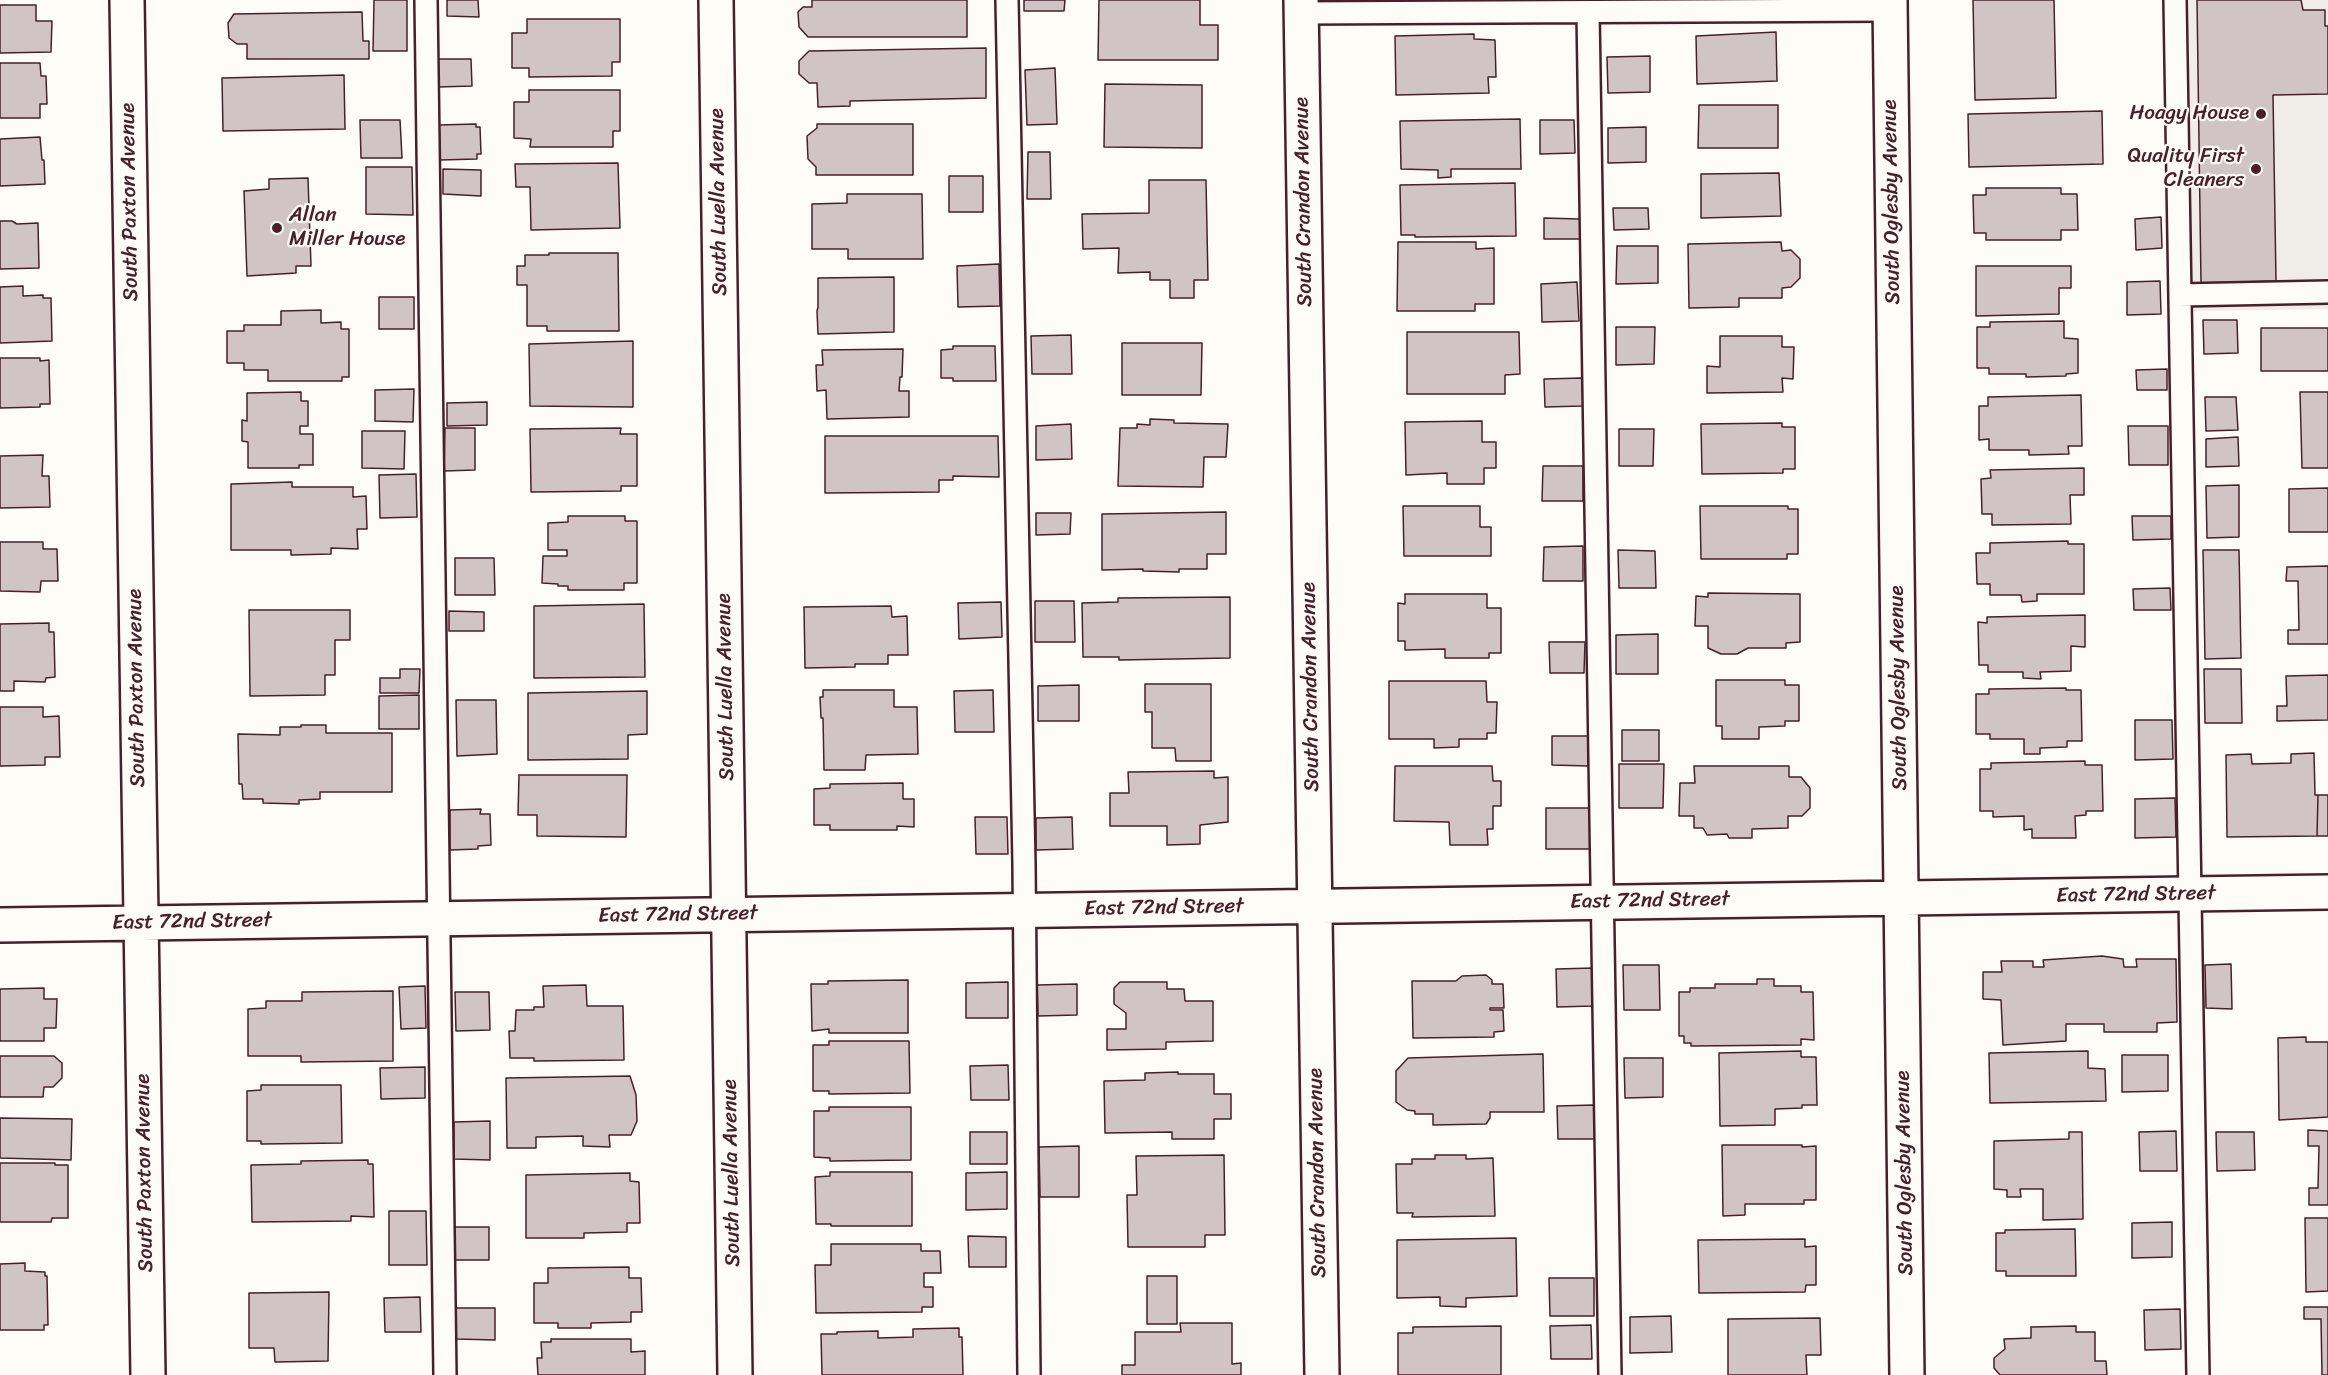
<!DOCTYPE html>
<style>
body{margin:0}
canvas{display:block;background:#fdfcf7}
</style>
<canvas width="2328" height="1375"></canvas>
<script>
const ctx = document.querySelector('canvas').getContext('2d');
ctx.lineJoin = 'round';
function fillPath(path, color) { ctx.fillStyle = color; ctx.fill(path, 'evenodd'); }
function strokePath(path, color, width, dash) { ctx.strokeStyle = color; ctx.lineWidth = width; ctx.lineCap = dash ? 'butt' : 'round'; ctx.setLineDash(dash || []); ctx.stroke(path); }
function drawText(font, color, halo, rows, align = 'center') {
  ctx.font = font + ' Sriracha,sans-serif'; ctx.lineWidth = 4.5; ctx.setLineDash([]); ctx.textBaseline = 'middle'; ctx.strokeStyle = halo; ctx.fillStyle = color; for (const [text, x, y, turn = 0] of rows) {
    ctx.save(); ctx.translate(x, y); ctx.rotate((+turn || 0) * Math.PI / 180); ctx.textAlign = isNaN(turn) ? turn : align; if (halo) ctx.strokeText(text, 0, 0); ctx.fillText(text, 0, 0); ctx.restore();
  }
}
fillPath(new Path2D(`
 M2187 0H2328V309L2192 311Z`), '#f0ece8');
const building = new Path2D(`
 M374 0H407V51H373Z
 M447 0H478L479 17 447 16Z
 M812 0H967V37H808L799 27 798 12 803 7H812Z
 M1024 0H1065L1064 11H1024Z
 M1099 0H1200V25H1218V60H1098Z
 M1973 0H2054L2056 98 1975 100Z
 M2197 0H2301L2303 10H2325V26H2328V94L2273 95 2276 281 2201 283Z
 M0 5H36V21H52L51 52 0 53Z
 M362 12 363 41H369V59H247V44H237L229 38 228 23 234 14Z
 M527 19H620V62H612V76L529 77V68H512V33H527Z
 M1776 32 1777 81 1697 84 1696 36Z
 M1474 34V39L1495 40 1496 77H1488L1489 93 1396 95 1395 36Z
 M986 48V98L850 101V106L818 107 817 83H809L799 74V61L809 51Z
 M1650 56V92L1608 93 1607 57Z
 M438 59H471L472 86 438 87Z
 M0 63H40L41 76H46L47 104H40V118H0Z
 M1055 68 1057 124 1027 125 1025 70Z
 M344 75 345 129 223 131 222 78Z
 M1105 84 1202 85V148L1104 147Z
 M529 90H620V131H613V147H530L531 139 514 138V102H529Z
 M1699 105H1778V148H1698Z
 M2102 111 2103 164 1969 167 1968 114Z
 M1520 119 1521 169H1451V177L1438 178V170L1401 169 1400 121Z
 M360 120H400L402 158H361Z
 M1540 120H1574L1575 153 1540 154Z
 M476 124V127H480L481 154H477V159L440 160 439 125Z
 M817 124H913V175H816V167L808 159 807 136 817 128Z
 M1646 127V162L1608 163V128Z
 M40 137 42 160H44L45 184 0 186V139Z
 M1028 152H1050L1051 199H1027Z
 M618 163 620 228 531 230 530 187H516L515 164Z
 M366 167H412L413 215 366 214Z
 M443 169 481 170V196L443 194Z
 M1779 173 1781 216 1701 218V174Z
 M949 176H983V212H949Z
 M308 178 311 266H296V273L247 276 244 191 269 189V179Z
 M1149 180H1206L1208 280H1194V298H1170V280H1150V272L1118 273 1119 248 1083 249 1082 214 1149 213Z
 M1515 183 1516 236 1415 237V235H1401L1400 185Z
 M1986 188H2061V194H2077L2078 230H2061V240H1986V233H1974L1973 195H1986Z
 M847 194H922L923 259H848V249H812V204L847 203Z
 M1613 208H1648L1649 229 1614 230Z
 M2161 217 2162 248 2136 250 2135 219Z
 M1544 218 1580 219V239H1544Z
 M0 221H12L17 224 38 223 39 268 0 269Z
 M1398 242H1476V249L1494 248V304H1475V311H1397Z
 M1781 242 1782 251 1791 250 1800 259V278L1791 287 1782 288V298H1739V307L1689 308 1688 244Z
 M1617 246H1658V283L1616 284Z
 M549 253H618L619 331H547V326H527V285H517V266H525V255H549Z
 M999 264 1000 306 958 307 957 266Z
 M1976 266H2071V288H2059V314L1976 316Z
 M894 277V332L818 334 817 311 818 307V278Z
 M2160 281 2161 314 2127 315V282Z
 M1577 282 1579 321 1542 322 1541 284Z
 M23 286V296L43 295V298H51L52 341 0 343V287Z
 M379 297H414V329H379Z
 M321 310V323L341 322V329H349V377H342V381H268V370H244V363H227V331H244V325H281V311Z
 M2203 320H2237L2238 353 2204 354Z
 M2064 321V338L2078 339V373L2066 374V376L2026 377V374H1989V368H1977V327H1990V322Z
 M1616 327H1655L1654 364 1616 365Z
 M2261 328H2328V371H2261Z
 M1407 332H1519L1520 374 1505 375V394H1407Z
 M1071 335 1072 374H1032L1031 336Z
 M1720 336H1782V347H1794L1793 379 1782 378 1783 392 1707 393V366L1720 367Z
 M633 341V407L530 406 529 344Z
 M1122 343H1202L1201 395H1122Z
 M953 346H995L996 381H953V378H941V350L953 349Z
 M903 349 902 377H900L899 391H909V417L827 419 826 390 817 391 816 365H823L822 350Z
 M0 358H40V361L49 360 50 404H40V407L0 408Z
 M2167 369V390H2137L2136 370Z
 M1582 378 1583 406 1545 407 1544 379Z
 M414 389 413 422 375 421V390Z
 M301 392V401H308V426H300V434H313V465H299V468H248V442L242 441V420L247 421V393Z
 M2300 392H2328V468H2302Z
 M2081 395 2082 446H2068L2069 454 2029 455V450H1989V439L1979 440V406H1988V397Z
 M2205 397H2236L2238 430 2206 431Z
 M487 402V425L447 426V403Z
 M1150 419 1174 420V423L1228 424 1226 457H1204L1203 487 1118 486 1120 428H1137V424L1150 425Z
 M1482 421V442H1496V468H1484V484H1447V473L1406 475 1405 422Z
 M1782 423V427H1795V469H1783V473L1702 474 1701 424Z
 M1071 424 1072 459 1036 460V426Z
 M2128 426H2168V465H2129Z
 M445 428H475V470L444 471Z
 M621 428 620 434H637V486H621V491L531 492 530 429Z
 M1619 429H1654L1653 466H1619Z
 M362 431H405L404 469 362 468Z
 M825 436H998L999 477 953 476V480H939V492L825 493Z
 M2238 437 2239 466 2206 467V439Z
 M43 455 42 476H49L50 507 0 508V456Z
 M1543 466H1583V501H1542Z
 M2084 468V495H2070L2071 524 1992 525V514H1982L1981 479 1991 478 1990 470Z
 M416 474 417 517 380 518 379 475Z
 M292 482V487H353V497L366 496 367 529H357L358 549 331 548V554L291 555V550H231V484Z
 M2239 485V537L2207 538 2206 486Z
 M2328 488V532H2289V489Z
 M1403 506H1480V527H1491V556H1404Z
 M1700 506H1788V509H1798V554H1787V559H1701Z
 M1226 512V554H1207V569H1179V572L1143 571V569L1102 570V514Z
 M1036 513H1071L1070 534 1036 535Z
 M568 516H625V521H637V583H624V590H568V586H558V584L542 583 543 556H567V550H548V523L568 522Z
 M2132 516H2171V539L2133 540Z
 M2068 541V544H2084V594H2037V601L2022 602 2021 595H1990V584H1977L1976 553H1990V543Z
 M0 542H43V549H57L58 581H41L40 592 0 591Z
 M1583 546V581H1543L1544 547Z
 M1618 550 1655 551 1656 588H1619Z
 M2203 550H2239L2241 658 2205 659Z
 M455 558H494L495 595H455Z
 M2328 566V644H2288V630H2299L2298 581H2286L2287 567Z
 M2170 588 2171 610H2134L2133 589Z
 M1708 593 1800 594V642L1786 643V648H1748L1737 654H1721L1708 648V626H1695L1696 596 1708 597Z
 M1405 594H1487V608H1501V653H1489V658H1445V649L1405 650V641H1398V603L1405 604Z
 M1230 597V658L1119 660V657H1083L1082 603 1118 602V598Z
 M1035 601H1074L1075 642H1035Z
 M1001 602 1002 637 959 639 958 603Z
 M644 604 645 677 534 678V606Z
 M891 606 892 617 907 616 908 655H888V664H855V667L805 668 804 607Z
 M249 610H350V640H335V675H325V695L250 696Z
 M449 611 484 612V631H449Z
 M2085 615V647L2071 646V671L2040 672 2041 679 2023 678V672H1988V665H1979L1978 622 1987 623V617Z
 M49 623V632H54L55 677 46 678 45 682 14 681V691H0V624Z
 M1658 634V674H1616V635Z
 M1549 642H1585L1584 673H1550Z
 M400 669H420L419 693H380V678H400Z
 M2204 669H2241L2242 723H2205Z
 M2328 675V720L2277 721V706H2287L2286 676Z
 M1716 680H1785V685H1799V721H1785V726L1759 727V739H1722V726H1716Z
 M1389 681H1486L1487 702H1497L1496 733H1487V739H1459V747L1434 748V739H1389Z
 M1145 684H1211V761H1176L1175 748H1152V712H1145Z
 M1079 685V721H1038V686Z
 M2066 688V690H2081L2082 741H2067V747L2040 748V754H2024V739H1990V734H1976V694H1989V689Z
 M823 690H894V707H917L918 754 866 755 865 770H824L823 718H821L820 697H823Z
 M993 690 994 732H955L954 691Z
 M647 691V734L628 735V759L528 760V693Z
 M419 695V729H379V696Z
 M456 700H496L497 754 457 756Z
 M0 707H43V717L59 716 60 757H45V765L0 766Z
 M2135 720H2172L2173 759 2135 760Z
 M301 725H326V733H392V792H320V799L299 800V804L263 803V799H243L242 784H239L238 734 280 735V727H301Z
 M1622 730H1659V761H1622Z
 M1552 736H1588V766L1552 765Z
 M2314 753 2315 795H2318L2317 836 2227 837 2226 755 2251 754 2252 764 2291 763V754Z
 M2085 761V765H2102L2103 811H2086V815L2075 816 2076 838H2032V829L2024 830V816L1993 817V811H1980V769H1991V763Z
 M1619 764H1664L1663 808H1619Z
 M1395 766H1492L1493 781H1501V806H1493V829H1487L1488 845H1450L1449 822 1394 821Z
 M1694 766H1789V777H1801L1810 788V808L1802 816H1788V828L1752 829V838H1729L1727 834 1707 835 1703 828H1694V816H1679L1680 783H1695Z
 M1214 771V778L1228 777V822L1200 825V844L1167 845V826H1110V793H1129L1128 772Z
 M519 775H627L626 837 537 836V815H518Z
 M903 783V799H914V827L897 826V830H830V825H814V789L830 788V784Z
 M2318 795H2328V836H2317Z
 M2175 798 2176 837 2135 838V799Z
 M1546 808H1590V849H1546Z
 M481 809 480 814H490L491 845 478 846V849L450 850V810Z
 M975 817H1007L1008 854H976Z
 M1072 817 1073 849 1036 850V818Z
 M2102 956 2123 959 2124 967H2137L2136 959H2176L2177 1022 2157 1023V1032H2104V1024H2066V1041L2003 1045 2001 1000 1983 999V972H2002L2001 961H2033V967H2044L2043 960Z
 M2231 964 2232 1009 2206 1008 2205 965Z
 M1623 965H1659L1660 1010H1624Z
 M1593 968V1006L1557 1007 1556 969Z
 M1486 975 1492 980V984H1503L1504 1008H1490V1010H1503L1504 1031 1494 1032V1037L1413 1038 1412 981H1456L1462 976Z
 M1757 979H1774V986H1801V992H1813L1814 1040 1801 1039V1045L1691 1046V1043H1684V1036H1679V992H1690V988H1715V984H1757Z
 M908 980V1033H829V1029L812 1031 811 984H828V981Z
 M1008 982V1018H966V983Z
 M1120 982H1167V989H1184L1185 1001H1213V1041L1166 1042V1049L1107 1050V1029H1126V1013L1114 1004V988Z
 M1077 984V1015L1038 1016 1037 985Z
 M586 985 587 1006H623L624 1060 534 1061V1058H510L509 1031H515L516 1010H534V1007H544L543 986Z
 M425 986 426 1028 401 1029 399 987Z
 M44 988V999H57L56 1028H44V1041H0V989Z
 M393 991V1061L301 1062V1056H248V1009L266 1008V1001H302V992Z
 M455 992H489L490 1030 456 1031Z
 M2306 1037V1042H2328V1117L2279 1120 2278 1038Z
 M829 1041H909L910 1093 829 1094V1091H813V1045H829Z
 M1801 1051V1057H1816L1817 1105H1802V1108L1775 1109V1125L1720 1126 1719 1053Z
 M2088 1051V1068L2105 1069 2106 1101 1990 1103 1989 1053Z
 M1543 1054 1544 1112H1490V1118L1486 1124 1433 1125V1114H1415V1111L1407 1110 1396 1102V1071L1408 1058Z
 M2122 1055H2168V1091L2122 1092Z
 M0 1056H54L62 1063V1078L53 1087H44L43 1097H0Z
 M1624 1058H1663V1097L1625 1098Z
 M1008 1065 1009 1100H971L970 1066Z
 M425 1067V1098L381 1099 380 1068Z
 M1178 1072V1074H1214V1094H1231V1119H1214V1139H1172V1132L1105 1133 1104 1081 1145 1080V1073Z
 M630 1076 636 1095 637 1121 631 1135H609L610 1147 583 1146V1136L536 1137V1148H507L506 1078Z
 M261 1085H341L342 1143 261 1144V1141H247V1091L261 1090Z
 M1594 1105 1595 1139H1558L1557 1106Z
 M829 1107H911V1160L830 1161V1158L814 1157V1111H829Z
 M0 1118 72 1119 71 1160 0 1158Z
 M490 1121V1160L454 1159V1122Z
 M2308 1130 2328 1131V1205H2309V1188H2318L2319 1146H2308Z
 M2176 1131 2177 1171H2140L2139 1132Z
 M970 1132H1007V1164H970Z
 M2069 1132H2082L2083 1219 2043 1220V1189H2020L2021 1197H2007V1190L1994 1189V1141L2069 1139Z
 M2216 1132H2254L2255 1170 2217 1171Z
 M1722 1145H1802V1147L1816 1146V1200H1804V1204H1745V1215L1723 1216Z
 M1079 1146V1197H1040L1039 1147Z
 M1224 1155 1225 1235H1205V1247H1128L1127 1195H1137L1136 1156Z
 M1435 1155H1466V1159L1493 1158 1495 1216 1412 1217 1413 1213H1397L1396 1164H1412V1159H1435Z
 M368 1160V1164H373L374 1217 351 1216V1221L252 1222 251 1165 301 1164V1161Z
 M0 1163H55V1165H68V1218H52L51 1222H0Z
 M830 1172H912V1226H831V1224H816L815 1177 830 1176Z
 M1007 1172V1209L966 1210V1173Z
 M630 1173V1181L639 1182 640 1223H627V1232L584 1233V1238H526V1175Z
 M389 1211H426L427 1265H389Z
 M2305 1218H2328V1291L2306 1292Z
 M2172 1222V1257L2132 1258V1223Z
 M454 1227H489V1260H454Z
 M2075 1229 2076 1276H2006V1271H1996V1233H2005V1230Z
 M968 1236 1006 1237V1267H969Z
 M1516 1238 1517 1296 1466 1298V1307L1440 1306V1297L1397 1298V1240Z
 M1805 1239V1247L1816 1246V1285H1806L1805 1292 1699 1293 1698 1240Z
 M831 1244H921V1251H940L941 1273H924V1287H933V1307H922V1312L816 1313 815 1265H831Z
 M25 1263V1271L45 1272V1276H47L48 1325H44V1330H0V1264Z
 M629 1267V1278H641L642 1312H631V1322L591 1323V1328H558V1323H534V1283H548V1268Z
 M1147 1276H1177V1324H1147Z
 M1549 1278H1594V1316H1550Z
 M329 1292 328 1361 275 1362 274 1348H249V1293Z
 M420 1297 421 1332H385L384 1298Z
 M2304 1307H2328V1375H2322L2321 1319H2304Z
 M456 1308H495V1340L456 1339Z
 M2180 1309 2181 1349 2145 1350 2144 1310Z
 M1671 1316 1672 1352 1630 1353V1317Z
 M1820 1318 1821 1355H1806L1807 1375H1728V1319Z
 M1180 1323H1232V1364L1241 1363V1375H1122V1365H1135V1332H1181Z
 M1591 1325 1592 1359H1551L1550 1326Z
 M1501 1326V1375H1398V1333H1413V1327Z
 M2076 1326V1332H2095V1361H2106L2107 1375H2000L1994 1368V1358L2005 1349 2004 1339 2031 1338V1327Z
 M959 1328V1337H962L963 1375H822L821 1334H837V1332L878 1331V1338L913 1337V1329Z
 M551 1339H631V1352L645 1351V1375H538L537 1358H542L541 1342H551Z`);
fillPath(building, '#d0c5c4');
strokePath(building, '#4a1f2b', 1.5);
const service = new Path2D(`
 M426 0 445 1375
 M1007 0 1024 864 1029 1375
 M2175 0 2198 1375
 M1588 12 1610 1375
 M1301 13 1890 10
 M2180 295 2328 292`);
const minor = new Path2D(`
 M127 0 148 1375
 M716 0 735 1375
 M1301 0 1322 1375
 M1890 0 1907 1375
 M0 925 2328 892`);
strokePath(service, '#4a1f2b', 26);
strokePath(minor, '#4a1f2b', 38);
strokePath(service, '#fdfcf7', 21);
strokePath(minor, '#fdfcf7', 33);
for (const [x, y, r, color] of [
 [2261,114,6,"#4a1f2b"],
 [2256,169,6,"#4a1f2b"],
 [277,228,6,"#4a1f2b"]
]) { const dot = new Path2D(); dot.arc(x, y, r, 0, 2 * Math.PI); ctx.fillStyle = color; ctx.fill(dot); strokePath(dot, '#fdfcf7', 2); }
drawText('21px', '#4a1f2b', '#fdfcf7', [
 ["Hoagy House",2249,114],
 ["Quality First",2244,157],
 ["Cleaners",2244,181],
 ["Allan",289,216,"left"],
 ["Miller House",289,240,"left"]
], 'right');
drawText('21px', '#4a1f2b', '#fdfcf7', [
 ["South Paxton Avenue",130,202,-91],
 ["South Luella Avenue",719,202,-91],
 ["South Crandon Avenue",1304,202,-91],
 ["South Oglesby Avenue",1892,202,-91],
 ["South Luella Avenue",726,687,-91],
 ["South Crandon Avenue",1311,687,-91],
 ["South Paxton Avenue",137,688,-91],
 ["South Oglesby Avenue",1899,688,-91],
 ["East 72nd Street",2136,895,-1],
 ["East 72nd Street",1650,901,-1],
 ["East 72nd Street",1164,908,-1],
 ["East 72nd Street",678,915,-1],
 ["East 72nd Street",192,922,-1],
 ["South Paxton Avenue",145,1173,-91],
 ["South Luella Avenue",732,1173,-91],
 ["South Crandon Avenue",1318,1173,-91],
 ["South Oglesby Avenue",1905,1173,-91]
]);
</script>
